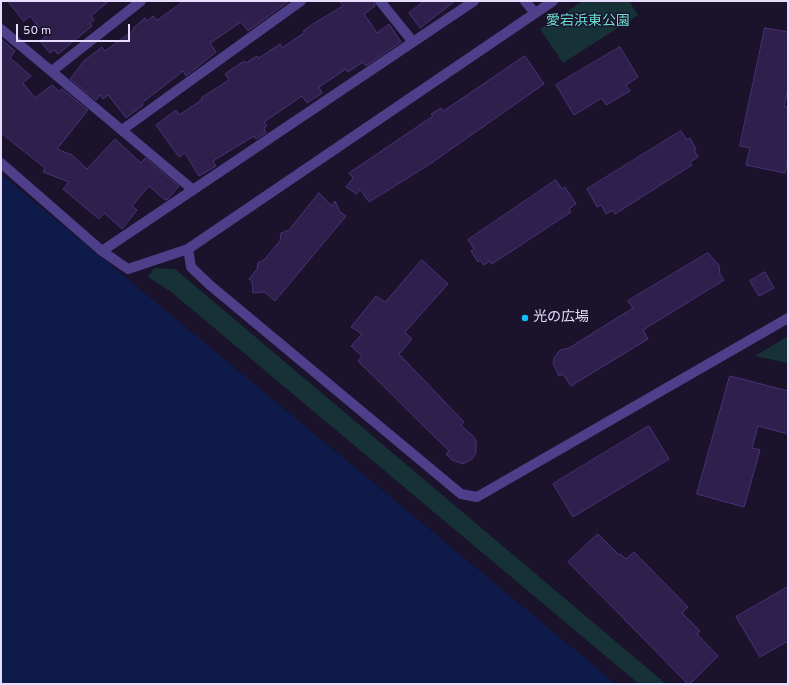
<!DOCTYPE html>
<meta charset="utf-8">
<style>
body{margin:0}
#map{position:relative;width:789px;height:685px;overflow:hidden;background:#1b122c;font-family:Overpass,sans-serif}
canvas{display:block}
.frame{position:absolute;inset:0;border:2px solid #e7defe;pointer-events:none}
.scale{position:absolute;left:16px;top:24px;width:114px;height:18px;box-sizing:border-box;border:2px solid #e7defe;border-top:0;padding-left:5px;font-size:12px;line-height:14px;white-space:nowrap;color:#e7defe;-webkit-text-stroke:3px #1b122c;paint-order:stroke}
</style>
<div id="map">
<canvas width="789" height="685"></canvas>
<div class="frame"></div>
<div class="scale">50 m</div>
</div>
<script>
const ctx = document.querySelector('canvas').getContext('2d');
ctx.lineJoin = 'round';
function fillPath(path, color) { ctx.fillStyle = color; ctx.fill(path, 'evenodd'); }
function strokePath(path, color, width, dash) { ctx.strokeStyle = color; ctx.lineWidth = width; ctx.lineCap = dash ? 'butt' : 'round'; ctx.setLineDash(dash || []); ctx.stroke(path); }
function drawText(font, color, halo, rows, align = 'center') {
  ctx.font = font + ' Overpass,"Noto Sans JP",sans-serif'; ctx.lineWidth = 3; ctx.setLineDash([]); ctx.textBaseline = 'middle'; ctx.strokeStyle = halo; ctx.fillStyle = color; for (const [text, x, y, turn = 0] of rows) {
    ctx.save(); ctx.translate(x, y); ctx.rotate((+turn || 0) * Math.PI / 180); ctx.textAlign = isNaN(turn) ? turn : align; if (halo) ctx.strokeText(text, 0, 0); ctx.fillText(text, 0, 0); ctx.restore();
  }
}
fillPath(new Path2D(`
 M583 1H629L638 15 563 63 540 29Z
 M154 268 175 269 666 684H639L170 291 148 277Z
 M788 336V363L755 356Z`), '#163236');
fillPath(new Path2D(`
 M1 174 616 684H1Z`), '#0d1a4a');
const building = new Path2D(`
 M8 1H109L91 16 94 20 90 23 92 26 58 54 54 50 50 53 40 41 46 36 30 16 24 21Z
 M184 1H289L248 31 241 22 210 43 216 52 186 76 183 71 142 103 143 105 126 118 108 95 103 99 100 95 96 100 70 79 84 61 102 47 105 51 134 30 133 28 145 18 147 21 153 16 157 20Z
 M339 1H374L375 6 364 14 377 33 389 24 401 42 366 66 363 62 348 72 346 69 319 87 322 93 307 103 302 96 264 122 267 126 264 128 266 133 256 139 254 136 213 161 216 166 199 176 185 153 179 157 156 125 176 110 179 115 202 100 201 98 229 80 225 74 244 61 246 63 257 56 259 58 280 44 282 48 305 32 303 31 313 24 343 6Z
 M425 1H455L420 28 409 13Z
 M765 28 788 32V90L784 106 788 107V157L785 173 746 165 750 148 740 146Z
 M1 39 15 51 10 58 31 76 23 83 35 98 52 85 60 92 62 89 88 110 57 149 72 155 87 169 115 139 141 163 145 158 179 186 167 200H165L149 186 132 206 137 210 122 229 104 213 99 219 63 189 69 182 43 172 45 168 1 133Z
 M620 47 638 77 626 85 630 91 606 105 602 98 574 115 556 85Z
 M525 56 544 84 430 164 369 202 360 189 357 194 346 187 353 178 349 173 433 116 431 114 441 108 443 111Z
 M681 131 687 140 690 138 696 149 694 150 698 157 690 162 692 165 615 214 613 210 606 214 601 205 597 207 587 189Z
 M556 180 562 189 565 187 576 204 569 209 571 212 492 264 490 261 484 265 480 260 478 262 471 251 474 249 468 240Z
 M319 193 332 206 335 201 340 212 346 216 275 301 265 292 253 293 252 281 249 279 257 269 258 263 264 260 280 241 281 233 289 230Z
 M708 253 719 265 720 274 724 280 643 330 648 339 571 386 563 374 559 376 553 363 554 358 560 350 569 348 633 308 628 301Z
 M422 260 448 284 405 332 412 339 399 354 464 422 461 425 474 437 476 441V453L472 459 463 464 452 460 446 454 449 451 358 361 362 356 351 346 362 334 351 327 376 296 385 302Z
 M765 272 774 288 759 296 750 281Z
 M730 376 788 391V434L758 426 752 448 760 450 744 507 697 494Z
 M649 426 669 459 573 517 553 484Z
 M598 534 619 555 620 554 626 559 634 552 688 607 682 613 700 631 697 634 718 656 690 684H688L568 562Z
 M788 587V641L760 657 736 617Z`);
fillPath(building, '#2f1f4d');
strokePath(building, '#4a3278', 1);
strokePath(new Path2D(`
 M380 1 413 42
 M525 1 535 13
 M553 1 188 249 191 267 211 286 461 494 477 497 788 318
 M1 29 192 189
 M52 71 141 1
 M122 130 301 1
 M1 163 102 251 128 269 188 249
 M102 251 474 1`), '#4d3f89', 10);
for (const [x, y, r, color] of [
 [525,318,4,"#10bef8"]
]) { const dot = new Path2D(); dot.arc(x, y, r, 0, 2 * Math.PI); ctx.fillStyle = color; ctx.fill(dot); strokePath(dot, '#1b122c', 1.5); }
drawText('14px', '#6aded3', '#1b122c', [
 ["愛宕浜東公園",588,22]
]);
drawText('14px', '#e7defe', '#1b122c', [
 ["光の広場",533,318]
], 'left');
</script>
